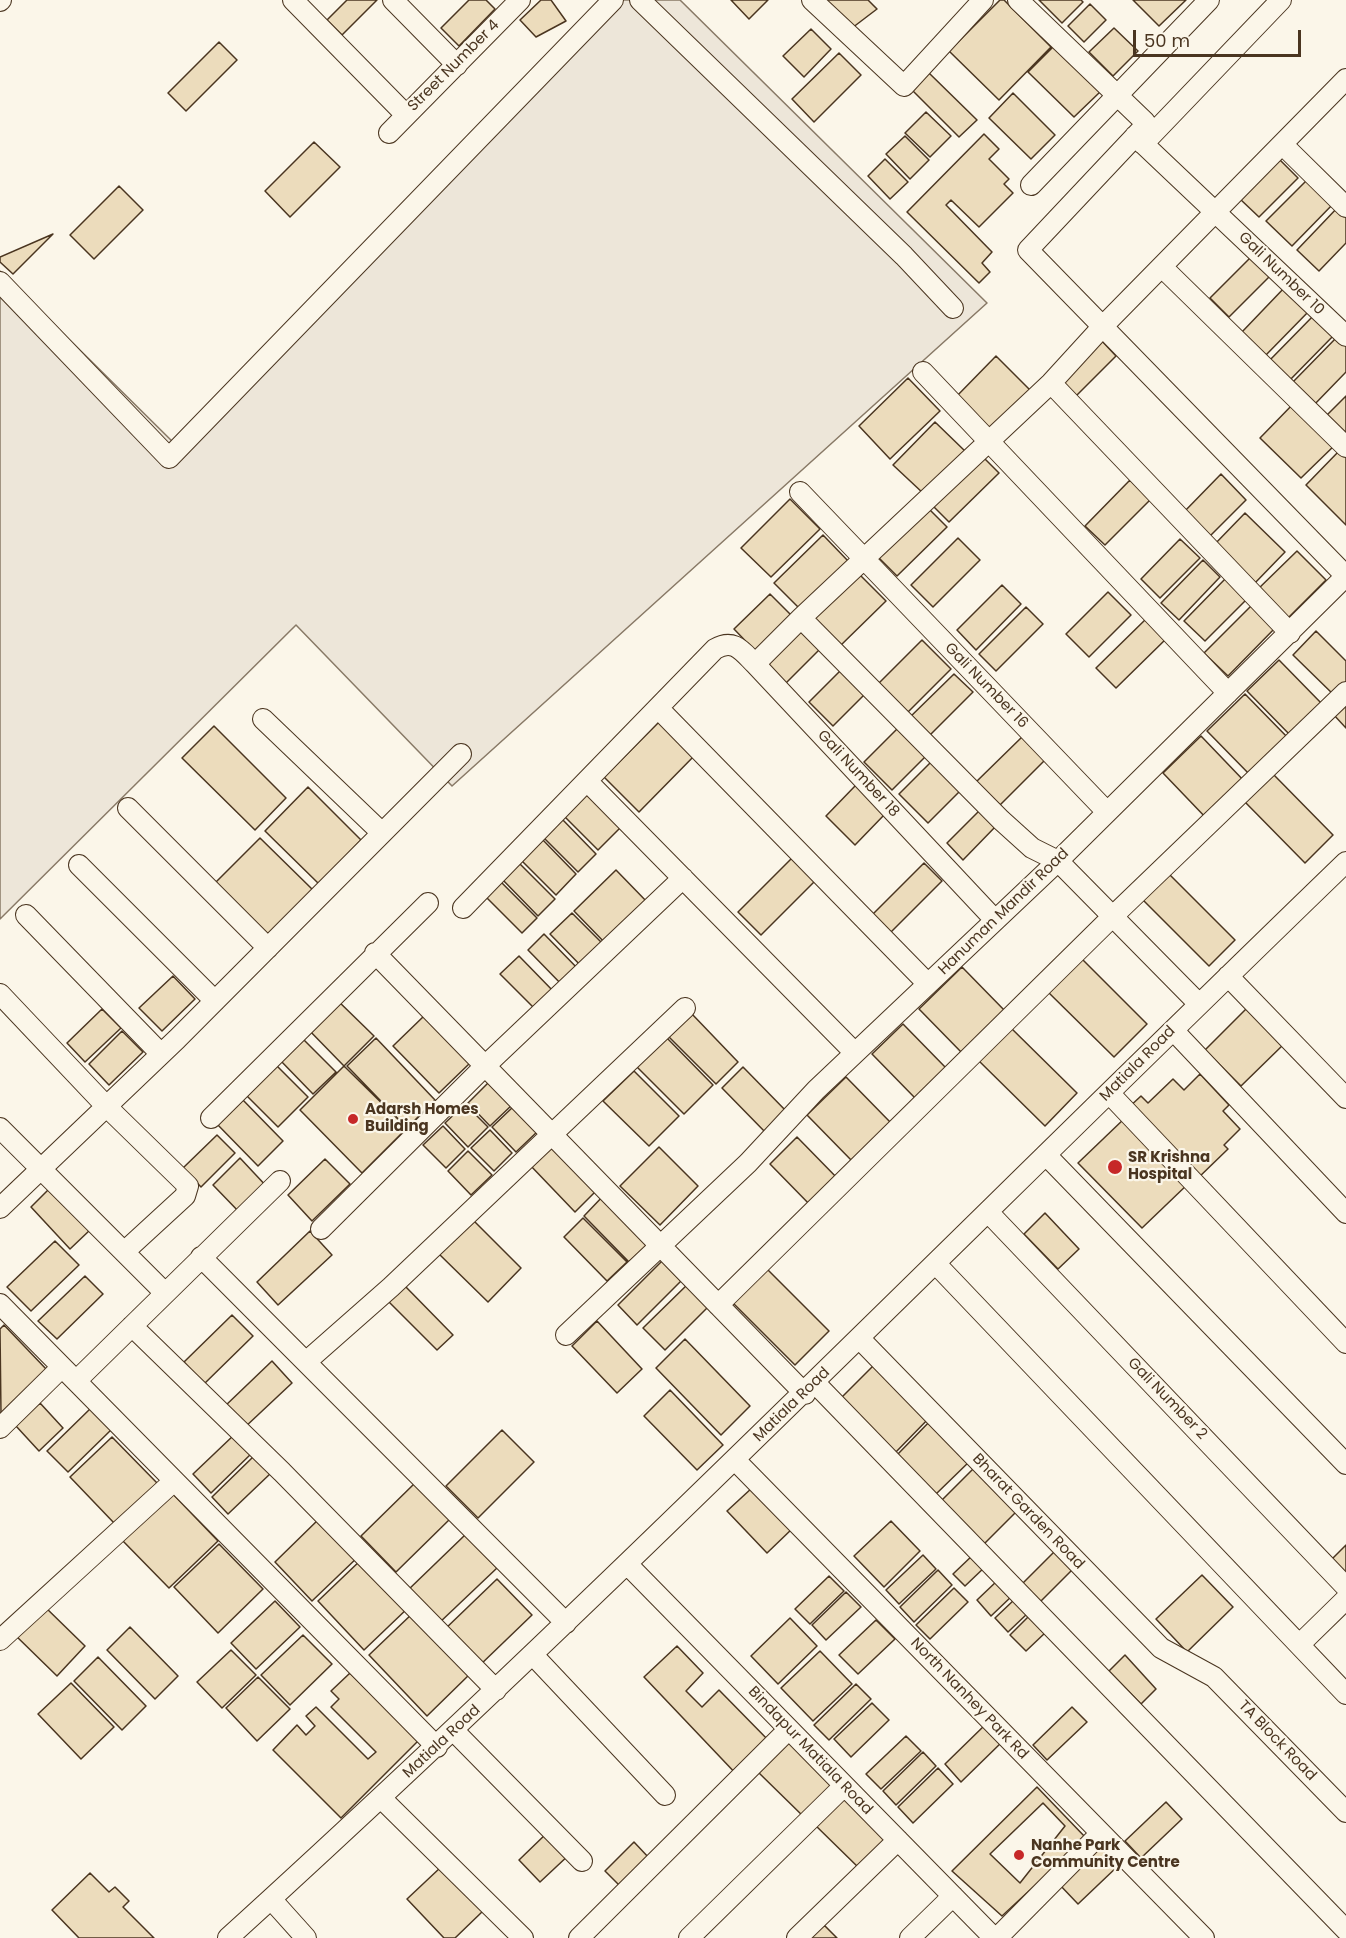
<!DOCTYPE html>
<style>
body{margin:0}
#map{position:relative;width:1346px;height:1938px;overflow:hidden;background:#fbf6e9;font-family:Poppins,sans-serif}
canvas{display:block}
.scale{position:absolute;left:1133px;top:30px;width:168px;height:27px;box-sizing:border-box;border:3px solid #4a3520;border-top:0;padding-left:8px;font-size:18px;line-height:21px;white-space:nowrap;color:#4a3520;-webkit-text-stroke:4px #fbf6e9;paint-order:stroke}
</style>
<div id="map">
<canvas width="1346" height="1938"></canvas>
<div class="scale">50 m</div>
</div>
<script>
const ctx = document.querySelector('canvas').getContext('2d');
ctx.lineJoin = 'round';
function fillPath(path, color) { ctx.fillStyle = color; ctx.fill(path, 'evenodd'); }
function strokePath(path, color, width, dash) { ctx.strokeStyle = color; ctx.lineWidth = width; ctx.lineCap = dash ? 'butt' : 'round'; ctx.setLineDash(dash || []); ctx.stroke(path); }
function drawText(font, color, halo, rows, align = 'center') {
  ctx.font = font + ' Poppins,sans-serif'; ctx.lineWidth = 4.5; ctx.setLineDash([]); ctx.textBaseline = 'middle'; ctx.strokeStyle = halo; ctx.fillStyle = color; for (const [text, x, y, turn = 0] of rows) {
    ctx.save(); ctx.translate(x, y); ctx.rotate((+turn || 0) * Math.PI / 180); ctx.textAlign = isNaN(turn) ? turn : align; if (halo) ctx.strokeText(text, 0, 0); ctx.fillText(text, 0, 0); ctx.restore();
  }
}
const green = new Path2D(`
 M616 0H680L987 303 452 786 296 625 0 919V271L180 449Z`);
fillPath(green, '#ede6d9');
strokePath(green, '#887966', 1.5);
const building = new Path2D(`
 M347 0H377L342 35 327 20Z
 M469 0H486L495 9 459 46 441 28Z
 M541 0H551L566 21 536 37 520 20Z
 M731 0H768L749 19Z
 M824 0H868L877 9 852 28Z
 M1000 0H1004L1051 47 999 100 949 51Z
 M1039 0H1081L1083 2 1062 23Z
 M1133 0H1186L1159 26Z
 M1090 4 1106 20 1084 42 1068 26Z
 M1114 28 1138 51 1113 76 1089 52Z
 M811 29 831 49 804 77 783 56Z
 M219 42 237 60 186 111 168 93Z
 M1054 46 1100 92 1074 117 1028 72Z
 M839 53 861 75 814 122 792 99Z
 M929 73 977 120 959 137 912 90Z
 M1013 93 1055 135 1031 159 989 118Z
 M926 112 951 136 930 157 905 133Z
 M984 134 999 149 989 159 1009 179 1004 184 1013 193 979 227 951 200 946 205 992 252 982 263 990 272 979 283 907 212Z
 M905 136 929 160 910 179 886 154Z
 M314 142 340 167 290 217 265 191Z
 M885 159 908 182 890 199 868 176Z
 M1279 159 1298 178 1259 217 1240 199Z
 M1309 178 1334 203 1292 246 1266 221Z
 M119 186 143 210 94 259 70 235Z
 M1339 206 1346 213V243L1319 271 1297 250Z
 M53 234 13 274 0 262V257Z
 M1257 251 1276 270 1229 317 1210 298Z
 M1286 286 1310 310 1265 356 1241 333Z
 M1316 313 1336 333 1287 383 1267 363Z
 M1337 337 1346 346V372L1312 407 1290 385Z
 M1101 340 1116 356 1074 398 1059 382Z
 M996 356 1031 391 987 434 953 400Z
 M908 378 940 411 890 459 859 426Z
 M1346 396V441L1324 418Z
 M1296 401 1338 442 1301 478 1260 438Z
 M935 422 966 452 924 494 893 465Z
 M1340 450 1346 455V525L1306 485Z
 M980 454 999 473 949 522 930 503Z
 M1221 474 1246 500 1208 538 1183 513Z
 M1130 480 1150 500 1105 545 1085 526Z
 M790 499 820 529 771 577 741 548Z
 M926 506 947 527 897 576 876 555Z
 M1245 513 1285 552 1253 585 1213 546Z
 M823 535 850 563 802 611 774 583Z
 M958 538 980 560 933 607 911 585Z
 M1180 539 1200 558 1160 598 1141 579Z
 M1297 551 1326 580 1284 622 1255 592Z
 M1203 560 1220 577 1179 620 1161 603Z
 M859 574 886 601 839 647 812 620Z
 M1227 577 1248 598 1205 641 1184 621Z
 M1002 585 1021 604 976 650 957 630Z
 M1108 592 1131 615 1089 657 1066 634Z
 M770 594 794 618 758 654 734 629Z
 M1255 602 1278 625 1228 676 1204 653Z
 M1026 607 1043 624 996 671 979 654Z
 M1148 617 1168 637 1116 688 1096 668Z
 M805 624 825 644 784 685 764 665Z
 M1316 631 1346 661V689L1337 698 1293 655Z
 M922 640 951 669 902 718 873 689Z
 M1279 660 1324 706 1292 737 1247 691Z
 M846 665 870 689 833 726 809 702Z
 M954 674 973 692 926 739 907 720Z
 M1245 694 1291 741 1253 778 1207 731Z
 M1346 701V728L1333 714Z
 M663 718 697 753 639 812 604 777Z
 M901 725 929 753 892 790 864 762Z
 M214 726 286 798 255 830 182 758Z
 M1023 736 1046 759 1000 805 976 782Z
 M1201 736 1247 784 1209 821 1163 773Z
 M935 758 964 787 928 823 899 794Z
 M1273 774 1333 835 1305 863 1245 802Z
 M856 785 885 814 855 845 826 816Z
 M308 787 361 840 319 884 265 831Z
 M586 793 621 827 598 850 564 816Z
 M981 809 997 825 963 860 947 843Z
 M561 818 596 854 578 872 542 836Z
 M260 838 313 890 268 936 214 884Z
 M542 839 576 874 556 895 521 860Z
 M794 856 817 879 761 935 738 912Z
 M518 862 555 899 538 916 501 878Z
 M924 863 942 881 889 934 871 916Z
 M616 870 650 905 608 946 574 911Z
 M1167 872 1235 940 1209 966 1141 898Z
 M500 881 537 918 522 933 485 896Z
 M572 913 608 949 586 971 550 934Z
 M544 934 581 972 565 988 528 950Z
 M519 956 556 994 538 1012 500 974Z
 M1080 957 1147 1024 1114 1057 1047 991Z
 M962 967 1007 1013 964 1055 919 1009Z
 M173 976 195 999 162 1031 139 1008Z
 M334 997 374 1036 344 1066 305 1026Z
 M1249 1006 1285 1043 1241 1086 1205 1050Z
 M102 1009 121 1028 85 1062 67 1043Z
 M691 1013 738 1062 716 1084 668 1036Z
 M424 1016 470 1063 439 1093 393 1046Z
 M903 1024 947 1069 916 1099 872 1054Z
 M1009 1026 1077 1093 1045 1126 977 1059Z
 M122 1031 143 1052 109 1085 89 1064Z
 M301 1037 336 1072 313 1094 279 1059Z
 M666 1037 713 1085 684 1114 636 1066Z
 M376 1038 435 1100 407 1128 347 1066Z
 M276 1065 308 1097 278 1127 246 1095Z
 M344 1066 407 1128 362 1173 300 1110Z
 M743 1067 789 1114 768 1135 722 1088Z
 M634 1071 679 1116 649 1146 603 1101Z
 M1200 1074 1229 1105 1223 1111 1240 1129 1224 1145 1228 1149 1196 1180 1127 1109 1141 1096 1148 1103 1173 1079 1184 1090Z
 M846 1077 892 1124 853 1162 807 1115Z
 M490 1081 513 1104 490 1126 468 1103Z
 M240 1097 283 1141 258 1166 215 1122Z
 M465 1104 488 1127 468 1147 445 1123Z
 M514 1106 538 1131 516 1152 492 1127Z
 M1126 1117 1190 1182 1142 1228 1078 1163Z
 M443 1126 465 1149 446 1168 423 1145Z
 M490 1130 512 1153 494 1171 471 1148Z
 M217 1135 235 1153 201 1187 183 1168Z
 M797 1137 842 1183 814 1209 770 1164Z
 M553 1141 598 1189 575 1212 529 1164Z
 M659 1147 698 1186 660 1225 620 1186Z
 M468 1151 492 1175 471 1195 448 1171Z
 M240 1158 269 1189 242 1215 213 1185Z
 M325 1159 350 1184 312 1221 288 1195Z
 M50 1188 90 1230 70 1249 31 1207Z
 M605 1194 651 1241 629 1262 584 1216Z
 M1045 1213 1079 1249 1058 1269 1024 1234Z
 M583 1218 627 1262 607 1281 564 1237Z
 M473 1220 521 1268 488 1302 439 1254Z
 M310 1231 332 1255 278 1305 257 1282Z
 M55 1241 79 1265 31 1311 7 1287Z
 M662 1261 681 1281 637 1325 618 1305Z
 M763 1265 829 1331 795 1365 729 1299Z
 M85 1276 103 1294 57 1339 38 1321Z
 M690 1282 711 1304 665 1350 643 1328Z
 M404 1285 453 1335 437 1350 388 1301Z
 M232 1315 253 1336 204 1384 184 1362Z
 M597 1321 642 1369 617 1393 572 1346Z
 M4 1325 47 1370 1 1415 0 1329Z
 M685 1339 750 1406 721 1435 656 1368Z
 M272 1361 292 1383 244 1428 224 1407Z
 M878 1361 932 1415 894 1454 840 1399Z
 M670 1390 723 1445 697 1470 644 1416Z
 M40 1403 63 1428 39 1451 16 1426Z
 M91 1408 112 1429 68 1472 47 1451Z
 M932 1419 972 1459 936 1494 897 1455Z
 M502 1430 534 1462 478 1518 446 1486Z
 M235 1434 253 1452 211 1493 193 1474Z
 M112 1437 158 1484 115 1524 70 1477Z
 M254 1456 271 1473 228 1514 212 1497Z
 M978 1464 1021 1507 984 1544 941 1501Z
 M416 1482 451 1518 396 1572 361 1536Z
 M753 1487 793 1528 767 1553 727 1511Z
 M170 1491 218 1541 169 1588 121 1539Z
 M322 1516 360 1555 312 1601 275 1562Z
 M891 1521 920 1551 884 1587 854 1556Z
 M465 1535 497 1568 438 1624 407 1591Z
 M219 1544 263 1589 218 1633 174 1587Z
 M1346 1545V1575L1331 1560Z
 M1055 1551 1073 1569 1039 1603 1021 1585Z
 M975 1553 987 1565 965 1586 953 1574Z
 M923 1555 936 1569 899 1604 886 1590Z
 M363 1558 410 1606 364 1650 318 1601Z
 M938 1570 952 1585 914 1622 900 1607Z
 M1202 1575 1233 1607 1187 1652 1156 1619Z
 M829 1576 844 1591 810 1624 795 1609Z
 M497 1579 532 1615 478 1667 443 1631Z
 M998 1580 1013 1595 991 1616 977 1600Z
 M954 1588 968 1602 930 1639 916 1625Z
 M846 1592 861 1607 826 1640 812 1625Z
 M1015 1599 1028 1613 1008 1632 995 1618Z
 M275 1601 300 1627 256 1669 231 1643Z
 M42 1604 85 1646 57 1676 13 1633Z
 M414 1612 472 1672 427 1716 369 1655Z
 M1030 1615 1046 1632 1026 1651 1010 1635Z
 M790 1618 817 1646 778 1684 751 1656Z
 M876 1620 895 1639 858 1674 839 1655Z
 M130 1627 178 1676 155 1699 107 1650Z
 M303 1635 332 1664 290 1705 261 1675Z
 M677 1646 703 1673 686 1691 702 1707 719 1690 773 1745 740 1778 644 1677Z
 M231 1650 256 1675 222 1708 197 1682Z
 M820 1651 852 1684 813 1721 781 1688Z
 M1125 1655 1156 1689 1141 1704 1109 1671Z
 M98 1657 146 1706 122 1730 74 1681Z
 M350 1673 418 1741 341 1818 273 1750 297 1725 306 1735 315 1726 306 1716 316 1707 368 1759 376 1752 331 1707 339 1699 331 1691Z
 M258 1677 290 1709 257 1741 226 1708Z
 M71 1683 114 1727 81 1759 38 1714Z
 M856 1684 871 1699 829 1740 814 1725Z
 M872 1703 889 1720 851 1757 834 1739Z
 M1072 1707 1087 1722 1047 1760 1033 1745Z
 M987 1723 1004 1740 961 1782 945 1764Z
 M906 1736 921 1751 881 1789 866 1774Z
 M790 1740 838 1787 806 1819 758 1772Z
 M923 1752 936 1766 896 1805 883 1791Z
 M938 1768 953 1784 913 1823 898 1807Z
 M1037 1787 1086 1838 1002 1916 952 1871Z
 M840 1794 887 1842 860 1869 812 1822Z
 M1166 1802 1182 1819 1141 1858 1125 1841Z
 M1043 1803 1065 1826 1020 1883 990 1854Z
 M549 1831 571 1853 540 1882 519 1860Z
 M634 1842 650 1859 621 1887 605 1871Z
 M1099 1843 1119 1865 1078 1904 1058 1883Z
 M441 1867 483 1911 455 1938H444L407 1899Z
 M90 1873 109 1892 115 1887 129 1901 123 1907 154 1938H79L52 1910Z
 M824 1925 837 1938H811Z`);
fillPath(building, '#ecdcbc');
strokePath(building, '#4a3520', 1.5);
const street = new Path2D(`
 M293 0 406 115
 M393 0 457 65
 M640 0 904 256 953 308
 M812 0 904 86 983 0
 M1018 0 1145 122 1141 130 1028 250 1346 576
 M0 1 1 0
 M389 133 520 0
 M1135 136 1346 336
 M1143 144 1281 0
 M1283 145 1346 207
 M1031 185 1209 0
 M1162 267 1346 447
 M0 282 169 458 613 0
 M923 372 1228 693
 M1051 383 1290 633
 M800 492 1107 812
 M801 618 1001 820 1032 848 1058 861 1199 1004
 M755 664 801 618 1051 383 1104 325 1346 79
 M659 709 928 984
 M263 719 382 833
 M587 781 855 1053
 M128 808 268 948
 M79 865 215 1001
 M463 908 715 649C734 638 742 651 755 664L995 920
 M26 915 161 1054
 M375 953 805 1394
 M1228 976 1346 1098
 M0 994 107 1107 188 1186 185 1196 124 1252
 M1173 1030 1346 1213
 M1109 1093 1346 1343
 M211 1118 428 903
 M0 1128 165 1293
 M1046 1155 1346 1464
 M0 1208 177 1039 461 754
 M988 1212 1346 1587
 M321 1229 485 1066 683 878
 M201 1257 566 1623
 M936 1264 1346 1694
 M0 1304 437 1747
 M718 1305 1113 916 1346 692
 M132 1326 282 1472 496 1690
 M566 1335 748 1163 816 1090 1058 861 1346 576
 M860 1339 1161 1648 1214 1677 1346 1812
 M307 1361 391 1287 685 1008
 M76 1381 280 1181
 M815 1383 1346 1930
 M0 1428 62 1367
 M735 1460 1204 1938
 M627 1564 994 1938
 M0 1640 174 1481
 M1300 1644 1346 1599
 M533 1655 665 1795
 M454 1731 582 1861
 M381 1798 523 1938
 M271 1899 306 1938
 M228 1938C611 1590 974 1221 1346 862
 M579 1938 789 1729
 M689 1938 844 1786
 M797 1938 898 1840
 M910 1938 953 1896
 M997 1938 1101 1833`);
strokePath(street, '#4a3520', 22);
strokePath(street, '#fbf6e9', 20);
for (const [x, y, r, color] of [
 [353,1119,6,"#c62828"],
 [1115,1167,8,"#c62828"],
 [1019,1855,6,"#c62828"]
]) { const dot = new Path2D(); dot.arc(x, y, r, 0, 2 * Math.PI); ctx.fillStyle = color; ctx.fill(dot); strokePath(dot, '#fbf6e9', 2); }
drawText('15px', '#4a3520', '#fbf6e9', [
 ["Street Number 4",454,66,-45],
 ["Gali Number 10",1281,274,44],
 ["Gali Number 16",986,686,46],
 ["Gali Number 18",858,774,47],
 ["Hanuman Mandir Road",1004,912,-44],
 ["Matiala Road",1138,1064,-45],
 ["Gali Number 2",1167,1399,46],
 ["Matiala Road",792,1405,-44],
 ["Bharat Garden Road",1028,1512,46],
 ["North Nanhey Park Rd",969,1699,46],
 ["TA Block Road",1277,1741,46],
 ["Matiala Road",442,1742,-43],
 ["Bindapur Matiala Road",810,1751,46]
]);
drawText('bold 15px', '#4a3520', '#fbf6e9', [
 ["Adarsh Homes",365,1110],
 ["Building",365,1127],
 ["SR Krishna",1128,1158],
 ["Hospital",1128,1175],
 ["Nanhe Park",1031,1846],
 ["Community Centre",1031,1863]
], 'left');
</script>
